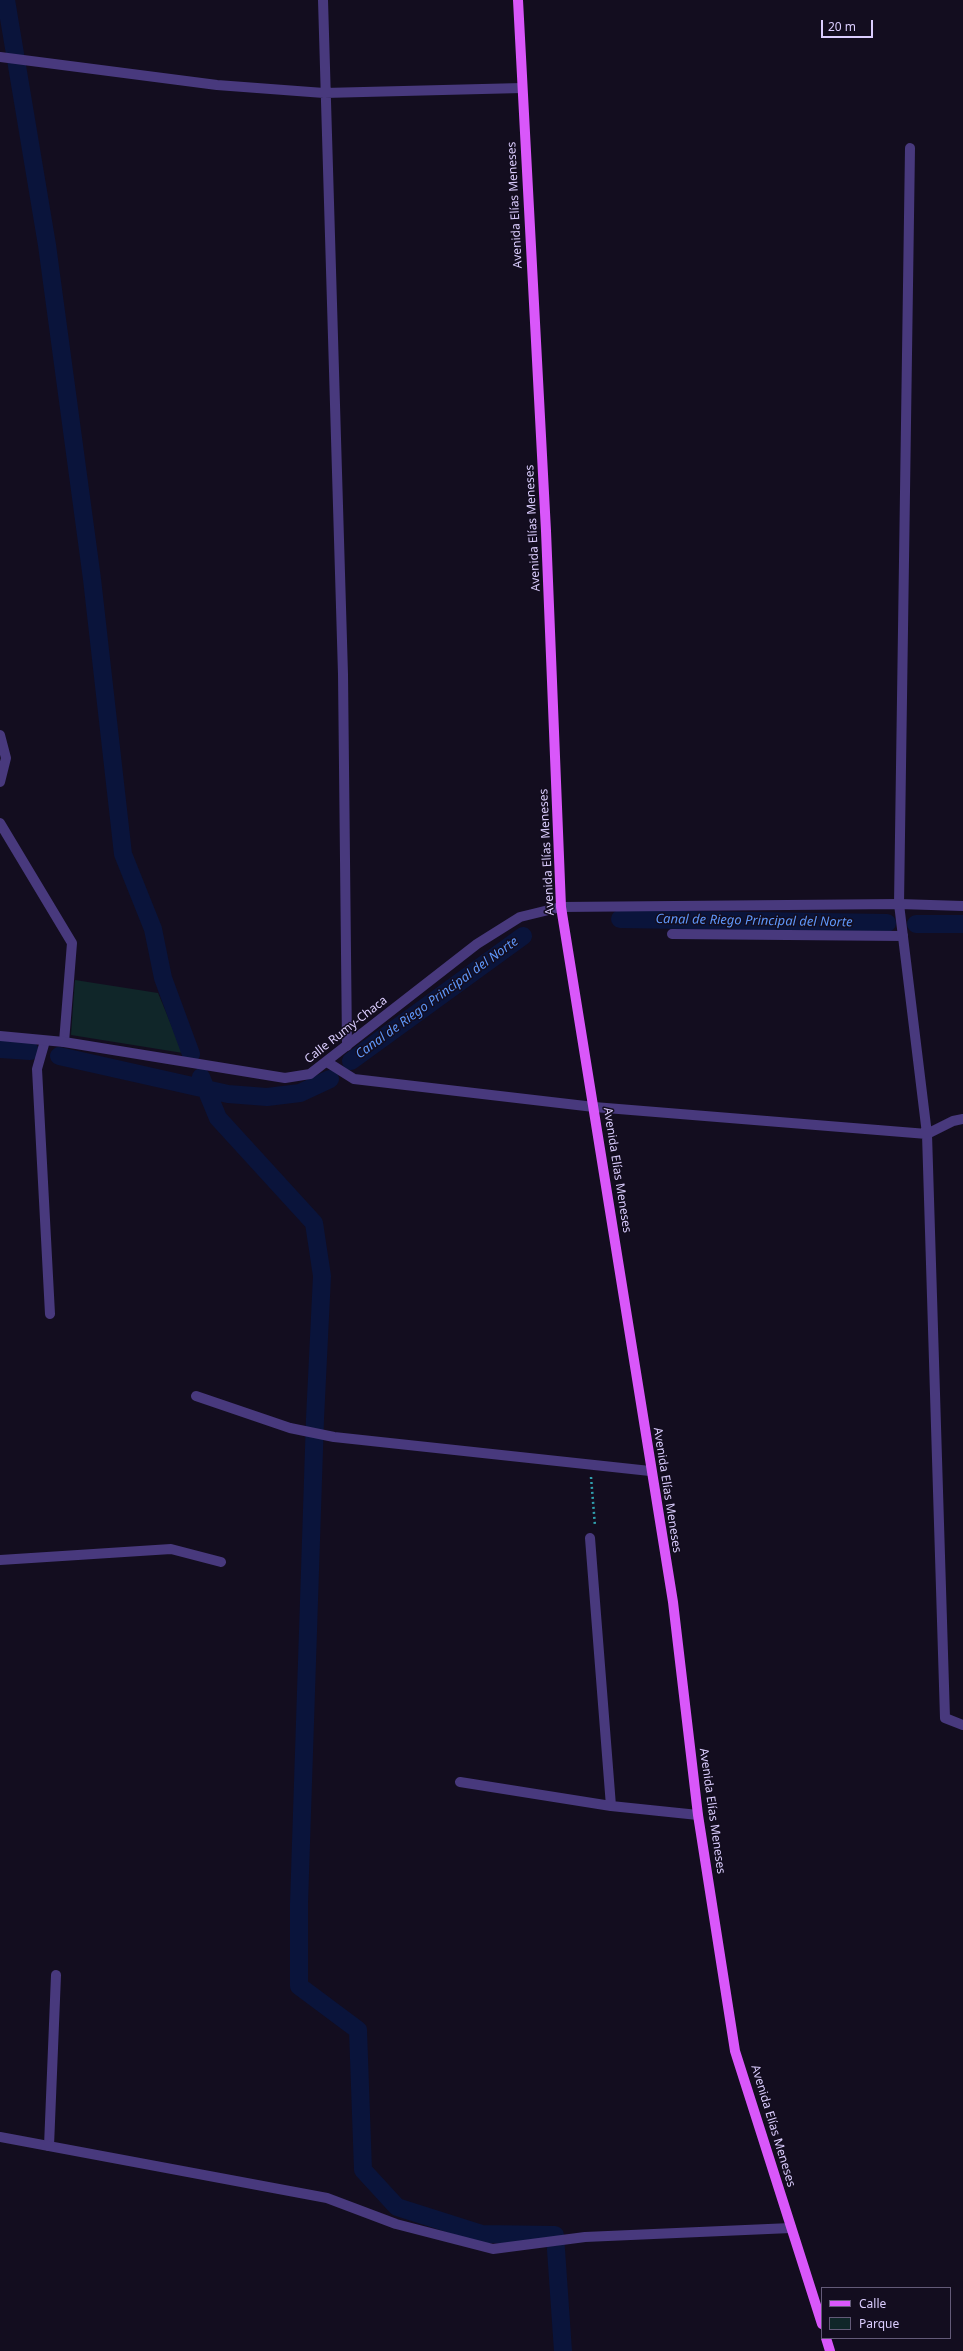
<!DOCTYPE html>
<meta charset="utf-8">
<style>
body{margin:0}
#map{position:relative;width:963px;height:2351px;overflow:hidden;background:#130d1f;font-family:"Noto Sans",sans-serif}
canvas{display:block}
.legend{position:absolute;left:821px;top:2287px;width:130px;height:52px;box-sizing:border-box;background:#130d1f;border:1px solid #635a78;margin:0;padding:5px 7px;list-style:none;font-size:12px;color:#dbcdfe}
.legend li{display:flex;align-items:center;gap:8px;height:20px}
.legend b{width:20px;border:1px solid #635a78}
.scale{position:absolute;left:821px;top:20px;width:52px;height:18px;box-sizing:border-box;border:2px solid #dbcdfe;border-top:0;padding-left:5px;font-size:12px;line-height:14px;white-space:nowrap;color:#dbcdfe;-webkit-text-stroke:3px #130d1f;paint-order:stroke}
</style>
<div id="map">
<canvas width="963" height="2351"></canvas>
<ul class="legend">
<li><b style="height:5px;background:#d957fa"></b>Calle</li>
<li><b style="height:11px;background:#102629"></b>Parque</li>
</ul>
<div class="scale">20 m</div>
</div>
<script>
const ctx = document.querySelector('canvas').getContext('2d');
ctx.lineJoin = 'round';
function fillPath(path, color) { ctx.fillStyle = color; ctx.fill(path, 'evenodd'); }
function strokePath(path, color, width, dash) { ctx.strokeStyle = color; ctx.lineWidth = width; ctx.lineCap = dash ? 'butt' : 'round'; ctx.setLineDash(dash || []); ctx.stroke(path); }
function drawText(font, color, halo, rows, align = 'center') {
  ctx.font = font + ' "Noto Sans",sans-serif'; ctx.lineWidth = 3; ctx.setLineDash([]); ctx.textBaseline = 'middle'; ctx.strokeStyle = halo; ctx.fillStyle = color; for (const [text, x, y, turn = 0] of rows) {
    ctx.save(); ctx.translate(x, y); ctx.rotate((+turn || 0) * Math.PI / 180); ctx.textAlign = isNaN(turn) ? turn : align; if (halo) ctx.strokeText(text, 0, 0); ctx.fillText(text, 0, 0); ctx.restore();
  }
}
fillPath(new Path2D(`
 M75 980 158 993 183 1053 71 1035Z`), '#102629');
strokePath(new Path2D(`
 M6 0 47 245 92 579 123 854 153 929 163 978 191 1054
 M620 919 887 923
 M916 924H963
 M0 1049 30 1051
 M59 1056 228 1094 267 1097 300 1093 330 1079
 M351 1061 523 936
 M201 1077 218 1118 314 1223 322 1276 315 1419 299 1904V1986L358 2030 363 2170 397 2207 482 2234 555 2235 563 2351`), '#0a143b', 18);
strokePath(new Path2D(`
 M591 1477 595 1526`), '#31a0ae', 2.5, [2, 3]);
strokePath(new Path2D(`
 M672 934 903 936
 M196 1396 290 1428 334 1437 650 1471
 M0 1560 171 1549 221 1562
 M49 2146 56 1975`), '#48397d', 10);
strokePath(new Path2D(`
 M323 0 343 674 347 1046
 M0 57 217 85 324 93 522 88
 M910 148 899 904 927 1134 945 1718 963 1725
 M0 735 6 758 0 782
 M0 823 72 943 64 1042
 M45 1041 37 1069 50 1314
 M327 1062 354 1079 594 1107 927 1134 953 1121 963 1119
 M590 1538 611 1806
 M460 1782 611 1806 698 1815
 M0 2137 327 2198 396 2224 493 2249 585 2237 791 2228`), '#48397d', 10);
strokePath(new Path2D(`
 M0 1036 64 1042 285 1078 310 1074 477 944 520 917 561 907 899 904 963 906`), '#48397d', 10);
strokePath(new Path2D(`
 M518 0 546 531 561 907 673 1602 698 1815 735 2051 822 2324
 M826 2338 830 2351`), '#d957fa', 10);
drawText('12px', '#dbcdfe', '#130d1f', [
 ["Avenida Elías Meneses",515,205,-93],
 ["Avenida Elías Meneses",533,528,-93],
 ["Avenida Elías Meneses",547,852,-93],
 ["Calle Rumy-Chaca",346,1030,-38],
 ["Avenida Elías Meneses",617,1170,81],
 ["Avenida Elías Meneses",667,1490,81],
 ["Avenida Elías Meneses",712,1811,82],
 ["Avenida Elías Meneses",773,2126,73]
]);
drawText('italic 13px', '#5e97fa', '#130d1f', [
 ["Canal de Riego Principal del Norte",754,921,1],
 ["Canal de Riego Principal del Norte",437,998,-36]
]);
</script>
